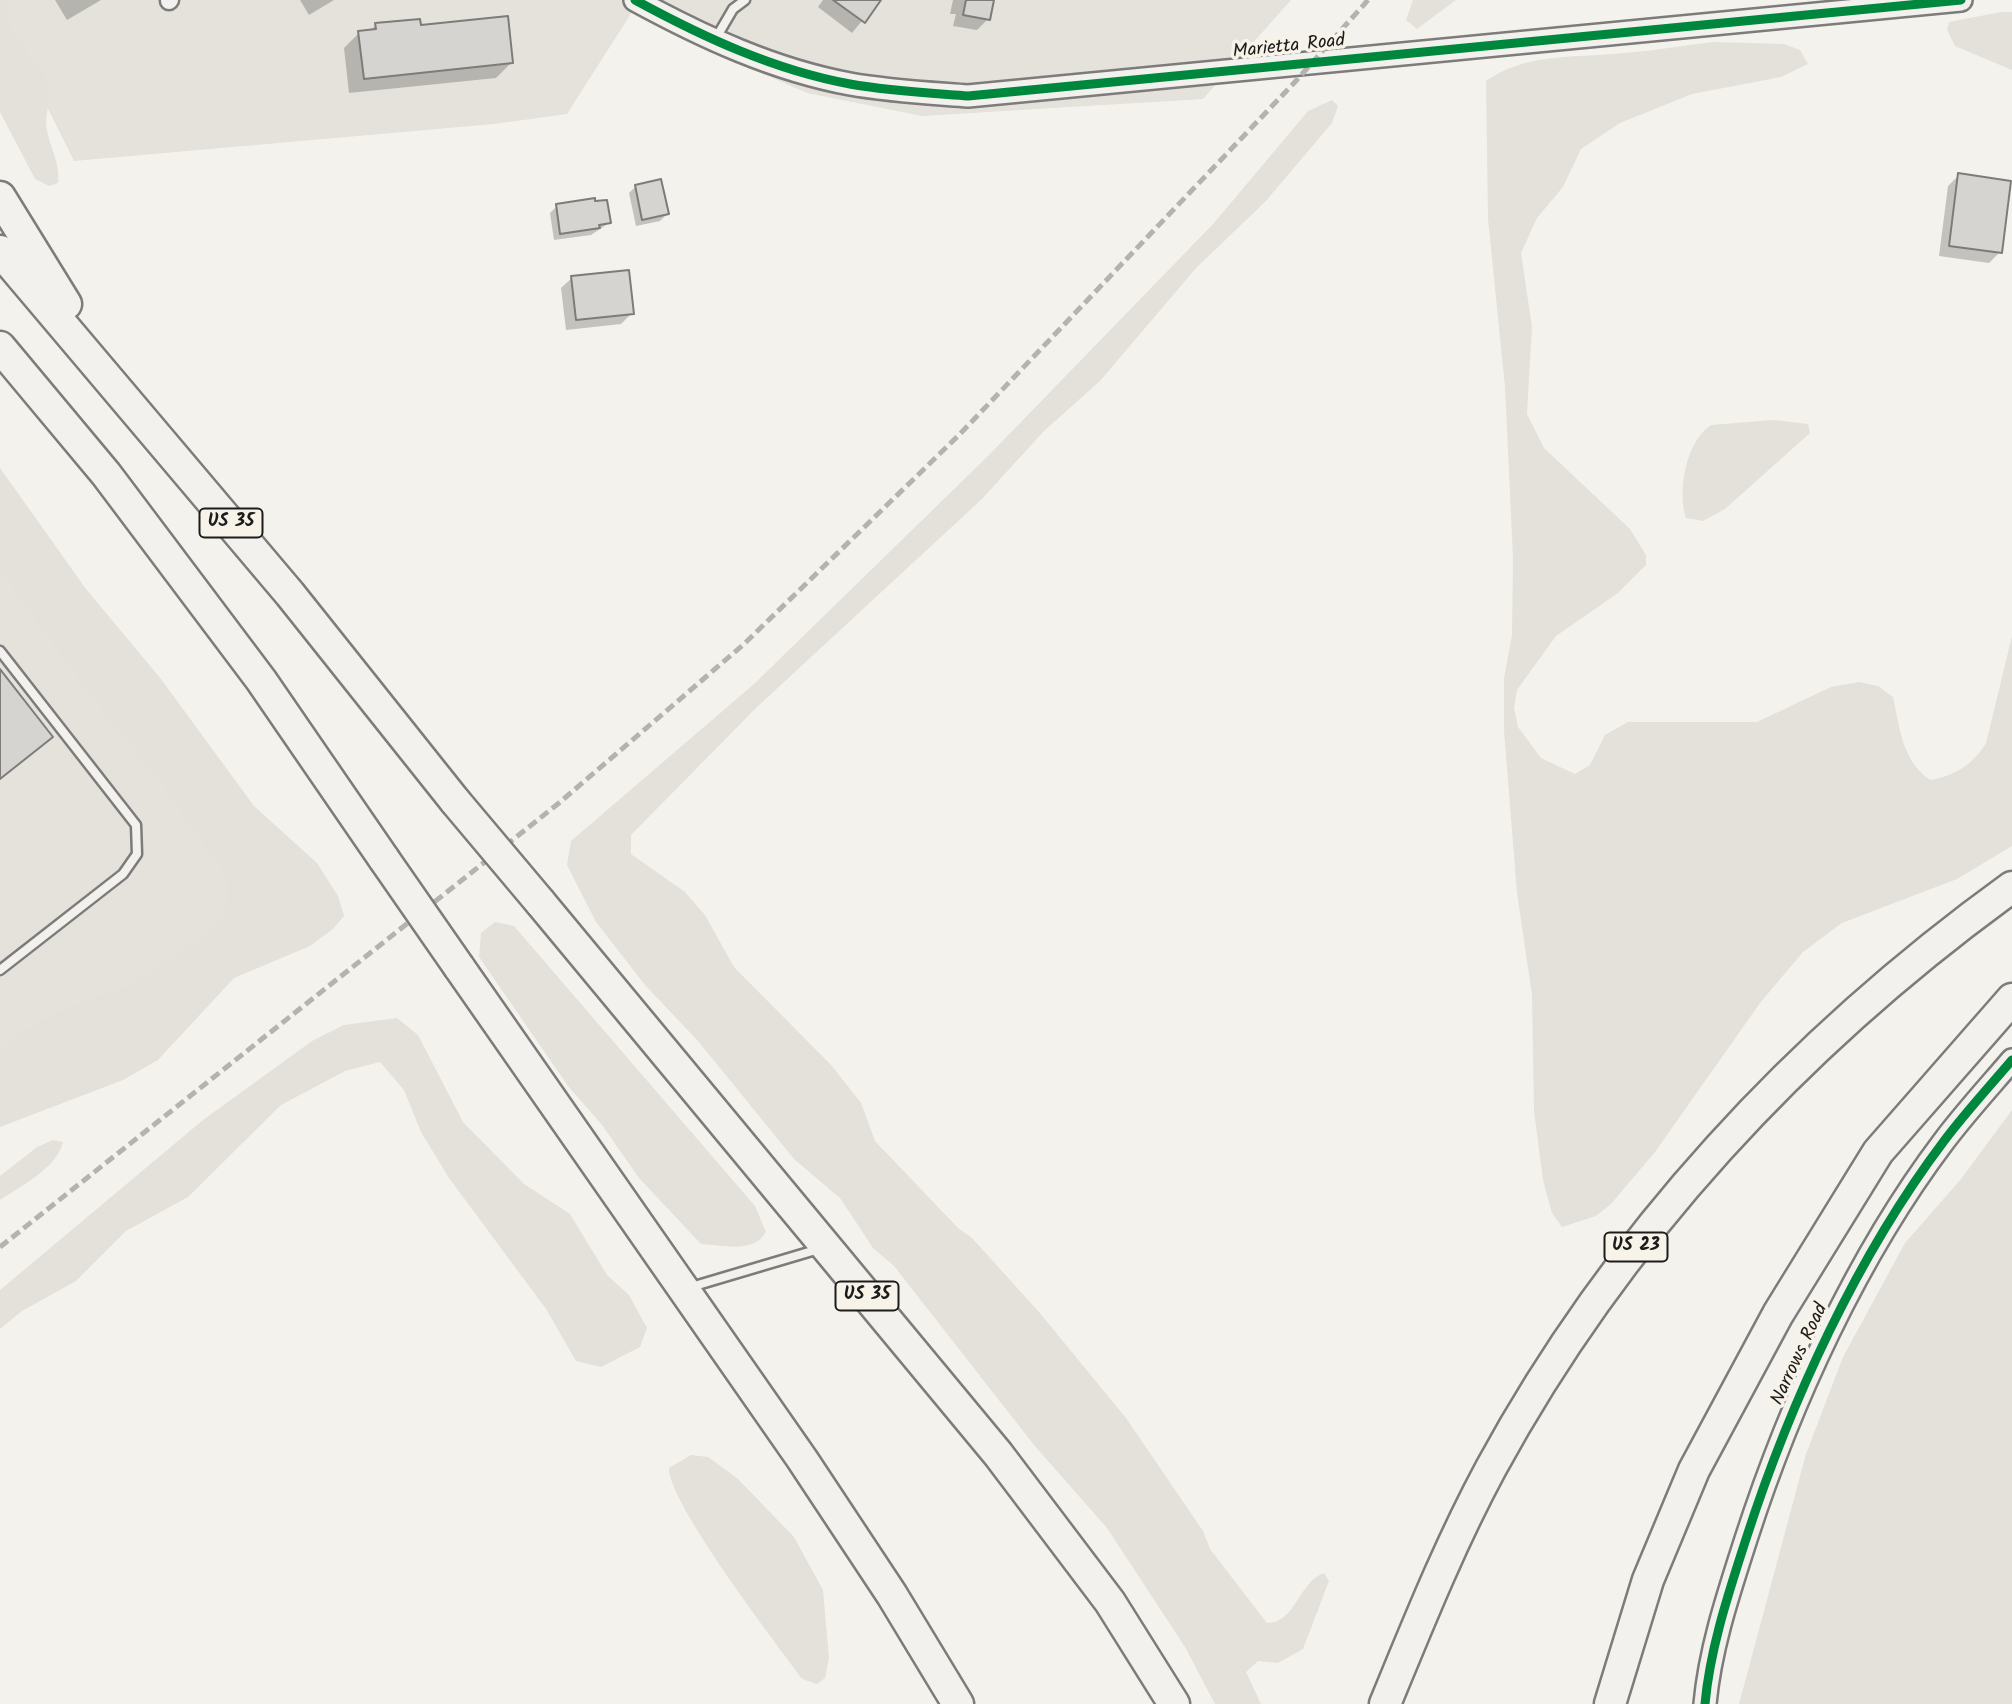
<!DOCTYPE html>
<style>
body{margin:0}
canvas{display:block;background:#f4f2ec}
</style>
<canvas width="2012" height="1704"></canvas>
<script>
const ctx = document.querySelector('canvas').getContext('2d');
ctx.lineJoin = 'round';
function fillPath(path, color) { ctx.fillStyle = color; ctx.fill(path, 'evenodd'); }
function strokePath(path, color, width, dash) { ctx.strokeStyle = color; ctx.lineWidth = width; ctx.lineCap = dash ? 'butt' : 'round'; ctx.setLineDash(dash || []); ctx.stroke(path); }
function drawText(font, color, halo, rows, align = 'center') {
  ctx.font = font + ' Kalam,sans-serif'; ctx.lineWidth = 7; ctx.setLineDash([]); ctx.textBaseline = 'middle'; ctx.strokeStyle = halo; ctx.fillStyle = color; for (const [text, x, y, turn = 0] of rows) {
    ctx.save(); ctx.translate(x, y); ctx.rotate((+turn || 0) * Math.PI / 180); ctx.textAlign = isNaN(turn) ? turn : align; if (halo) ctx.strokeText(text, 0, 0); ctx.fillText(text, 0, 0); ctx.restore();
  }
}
fillPath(new Path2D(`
 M0 0H1291L1203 99 922 116 807 93 688 41 632 12 567 114 494 124 74 161 0 12Z
 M0 532 272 896 0 1081Z`), '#e4e2da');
fillPath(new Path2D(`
 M0 0H7C2 40 35 50 47 81 53 95 44 115 47 130 50 148 61 165 58 183L49 186 35 179 0 112Z
 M1413 0H1456L1417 29 1406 20Z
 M2001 12H2012V70L1955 46 1947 30 1949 22Z
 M1714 42 1784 44 1800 50 1808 64 1781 77 1692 94 1620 123 1581 149 1563 187 1537 218 1521 253 1532 327 1527 414 1544 448 1630 529 1646 555V565L1618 593 1556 636 1517 690 1514 708 1518 727 1541 758 1575 774 1590 765 1605 735 1628 722H1757L1831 687 1859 682 1878 686 1893 697C1900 729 1902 760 1930 780 1954 776 1974 764 1986 743L2012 636V846L1957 879 1842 923 1803 952 1760 1003 1655 1152 1611 1204 1596 1216 1562 1227 1552 1213 1543 1180 1534 1111 1532 995 1517 893 1504 731V678L1512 635 1513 558 1505 387 1488 219 1486 81C1525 54 1566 58 1611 54 1646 52 1680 46 1714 42Z
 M1332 100 1338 106 1332 123 1265 202 1197 267 1100 381 1044 431 982 499 757 707 631 835V854L685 892 705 915 734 967 832 1066 861 1103 875 1141 958 1228 972 1238 1039 1312 1126 1418 1203 1531 1210 1549 1267 1623C1296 1623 1299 1581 1324 1573L1329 1581 1303 1649 1278 1663 1258 1661 1246 1672 1261 1704H1215L1185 1647 1107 1528 1034 1445 894 1266 873 1248 840 1198 794 1159 698 1041 645 985 596 922 567 865 571 841 754 684 989 455 1214 223 1308 111Z
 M1773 420 1808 424 1810 433 1725 509 1703 521 1686 518C1677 491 1686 441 1711 425Z
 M0 468 86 589 161 679 254 806 317 863 338 896 344 916 333 929 310 946 234 978 158 1060 123 1080 0 1127V1050L18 1034 65 1009 133 984 222 923 229 888 222 870 158 778 92 697 0 570Z
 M495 922 514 926 755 1206 766 1232C754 1254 722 1245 701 1244L639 1178 602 1125 568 1086 479 957 481 933Z
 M397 1018 418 1035 463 1122 524 1184 570 1214 607 1275 629 1295 647 1328 640 1347 601 1367 576 1361 546 1309 449 1178 421 1132 404 1090 380 1062 345 1071 281 1105 188 1197 126 1231 76 1281 22 1311 0 1329V1290L203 1120 312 1041 344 1025Z
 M2012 1110V1704H1739L1806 1454 1843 1357 1905 1243 1961 1179Z
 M53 1140 63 1142C57 1168 21 1186 0 1200V1176L37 1147Z
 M691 1455 708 1457 737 1478 794 1537 823 1590 829 1658 825 1678 817 1684 802 1679C776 1643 668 1503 669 1468Z`), '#e4e1da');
fillPath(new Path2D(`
 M55 0H101L67 20Z
 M300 0H334L309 15Z
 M823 0H879L852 33 818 7Z
 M953 0H992L988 19 977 30 953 26 956 14H950Z
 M376 25 419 27 511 63 496 78 349 93 344 48 359 33 369 32Z
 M1959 175 2000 252 1989 263 1939 256 1948 186Z
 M636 186 667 214 660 221 636 226 629 193Z
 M557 206 609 223 591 235 554 240 550 213Z
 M572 278 632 313 621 324 566 330 561 288Z`), '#0003');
const building = new Path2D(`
 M833 0H881L865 23Z
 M966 0H994L990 20 963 15Z
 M508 16 513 63 364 79 358 31 376 29 375 23 420 19 421 25Z
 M1958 173 2011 181 2002 253 1949 246Z
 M661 179 669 214 642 220 635 185Z
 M595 198V201L607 200 611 223 599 225 600 228 560 234 556 204Z
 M629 270 634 314 576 320 571 276Z
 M0 669 53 737 0 779Z`);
fillPath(building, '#d5d4d0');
strokePath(building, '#7d7c7a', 2);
const service = new Path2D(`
 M716 38 733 9 745 0
 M0 651 136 825 137 854 123 874 0 970
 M691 1287 819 1249`);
const minor = new Path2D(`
 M169 1 170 0`);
const tertiary = new Path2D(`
 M635 0C703 37 774 70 850 84 889 91 929 93 968 96L1961 0
 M1705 1704C1710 1648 1729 1592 1746 1539 1790 1403 1857 1256 1944 1141 1965 1113 1989 1087 2012 1060`);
const motorway = new Path2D(`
 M0 197 66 304
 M0 251 290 594 455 801
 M0 347 106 474 261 680 384 859
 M540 902 998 1454 1110 1602 1174 1704
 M459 967 802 1459 892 1595 958 1704
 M1385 1704C1418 1624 1450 1544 1491 1468 1617 1236 1799 1041 2012 887
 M1610 1704 1648 1580 1694 1470 1778 1314 1878 1152 2012 999`);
strokePath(service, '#7d7c7a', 13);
strokePath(minor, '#7d7c7a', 21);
strokePath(tertiary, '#7d7c7a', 26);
strokePath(motorway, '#7d7c7a', 35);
strokePath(service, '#f2f1ed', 8);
strokePath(minor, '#f2f1ed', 16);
strokePath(tertiary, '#f2f1ed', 21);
strokePath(motorway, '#f2f1ed', 30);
strokePath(new Path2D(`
 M0 1247 559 803 743 645 960 434 1294 83 1368 0`), '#b4b3b0', 5, [10, 5]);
const motorwayBridge = new Path2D(`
 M455 801 540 902
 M384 859 459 967`);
strokePath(motorwayBridge, '#7d7c7a', 35, []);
strokePath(motorwayBridge, '#f2f1ed', 30);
strokePath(new Path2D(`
 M635 0C703 37 774 70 850 84 889 91 929 93 968 96L1961 0
 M1705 1704C1710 1648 1729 1592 1746 1539 1790 1403 1857 1256 1944 1141 1965 1113 1989 1087 2012 1060`), '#00873e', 9);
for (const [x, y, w] of [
 [231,523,63],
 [1636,1247,63],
 [867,1296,63]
]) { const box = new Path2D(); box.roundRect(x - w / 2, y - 14.5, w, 29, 5); ctx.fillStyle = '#f7f3e8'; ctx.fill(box); strokePath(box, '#1c1c1c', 2); }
drawText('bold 18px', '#1c1c1c', null, [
 ["US 35",231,523],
 ["US 23",1636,1247],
 ["US 35",867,1296]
]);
drawText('19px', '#1c1c1c', '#f7f3e8', [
 ["Marietta Road",1289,48,-6],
 ["Narrows Road",1801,1355,-65]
]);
</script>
